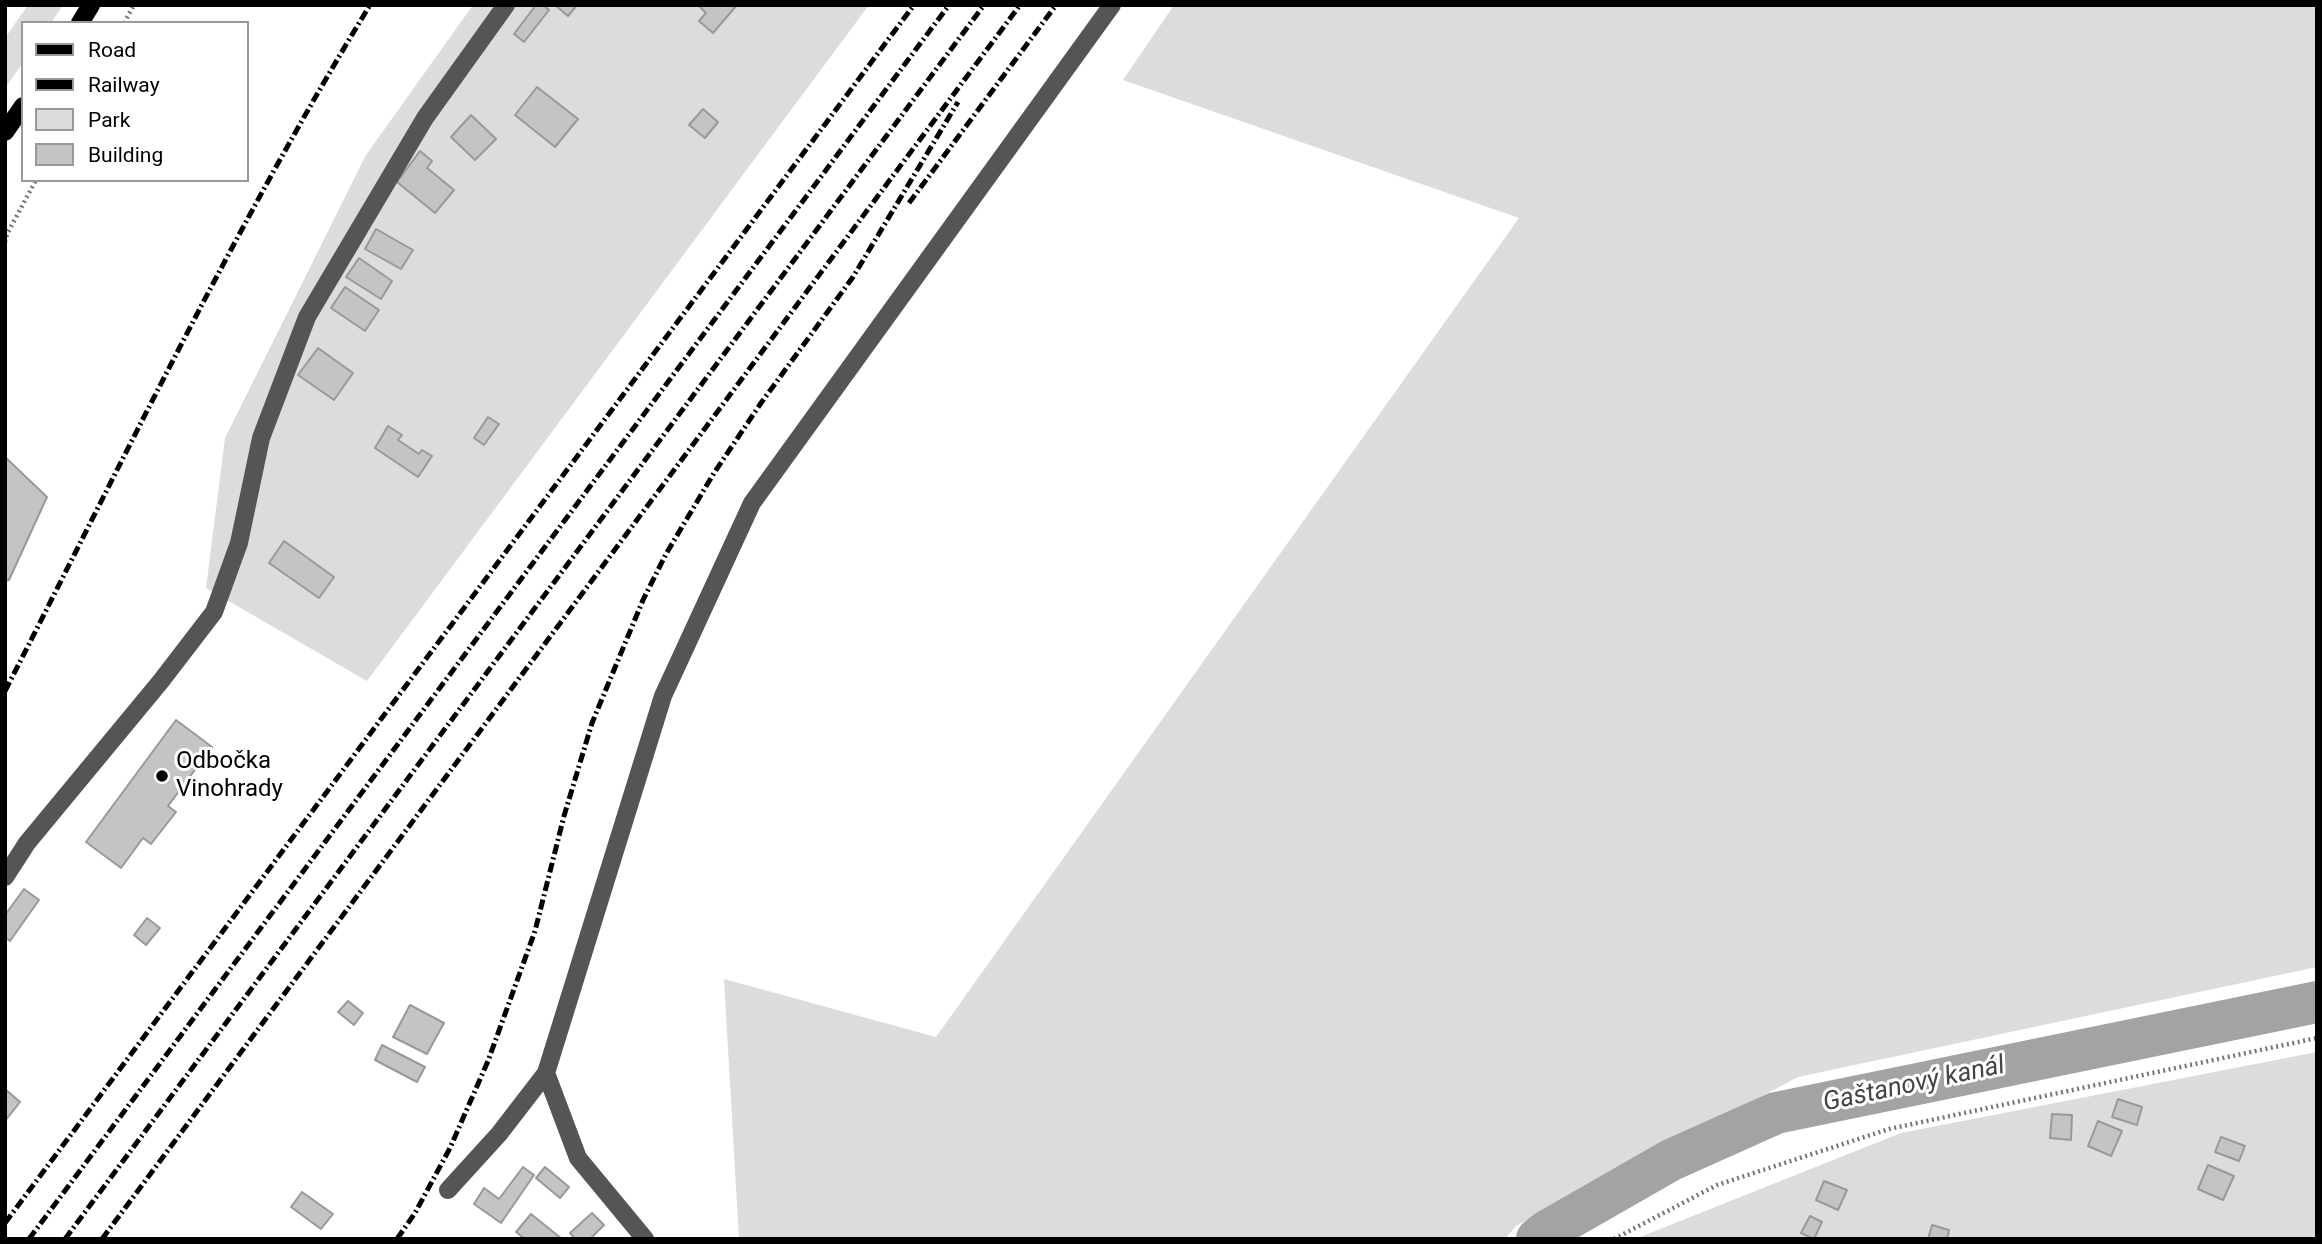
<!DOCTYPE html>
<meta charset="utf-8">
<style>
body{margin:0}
#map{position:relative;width:2322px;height:1244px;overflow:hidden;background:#fff;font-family:Roboto,sans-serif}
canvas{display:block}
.frame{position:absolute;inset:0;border:7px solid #000;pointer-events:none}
.legend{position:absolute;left:21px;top:21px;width:228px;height:161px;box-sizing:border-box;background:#fff;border:2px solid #999;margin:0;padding:9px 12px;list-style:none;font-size:21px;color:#000}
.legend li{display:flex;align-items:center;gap:14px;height:35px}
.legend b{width:35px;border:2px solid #999}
</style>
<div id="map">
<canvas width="2322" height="1244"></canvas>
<div class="frame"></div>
<ul class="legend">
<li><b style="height:9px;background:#000"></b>Road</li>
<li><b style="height:9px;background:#000"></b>Railway</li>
<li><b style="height:19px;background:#dcdcdc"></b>Park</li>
<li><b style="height:19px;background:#c4c4c4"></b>Building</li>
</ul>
</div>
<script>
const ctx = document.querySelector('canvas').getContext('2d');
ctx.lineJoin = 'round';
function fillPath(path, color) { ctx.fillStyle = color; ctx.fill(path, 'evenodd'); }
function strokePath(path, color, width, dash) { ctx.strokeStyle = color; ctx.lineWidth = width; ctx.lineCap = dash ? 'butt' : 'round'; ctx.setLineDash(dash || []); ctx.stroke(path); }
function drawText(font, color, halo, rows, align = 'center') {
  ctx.font = font + ' Roboto,sans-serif'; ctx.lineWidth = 6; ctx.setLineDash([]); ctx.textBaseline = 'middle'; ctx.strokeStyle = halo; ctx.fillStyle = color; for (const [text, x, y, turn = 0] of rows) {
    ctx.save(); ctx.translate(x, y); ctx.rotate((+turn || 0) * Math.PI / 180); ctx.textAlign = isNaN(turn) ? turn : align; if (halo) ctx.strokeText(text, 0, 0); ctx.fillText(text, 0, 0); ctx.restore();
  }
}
fillPath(new Path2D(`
 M28 5H63L51 23H23V63L5 88V38Z
 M473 5H869L367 681 206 588 225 438 366 155Z
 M1174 5H2317V967L1798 1077 1516 1226 1505 1239H739L724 979 936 1037 1519 218 1123 80Z
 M2317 1052V1239H1635L1901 1133Z`), '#dcdcdc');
strokePath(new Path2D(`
 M1537 1239 1547 1231 1671 1160 1776 1113 2317 1002`), '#a3a3a3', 42);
const building = new Path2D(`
 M536 5H543L549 10 524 42 514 34Z
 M555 5H577L568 16Z
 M698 5H737L713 33 699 21 706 13Z
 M537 87 578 119 555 147 515 115Z
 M703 109 718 122 705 138 689 125Z
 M471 115 496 139 475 160 451 137Z
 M420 151 432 161 427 168 454 190 435 213 397 182Z
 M376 229 413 250 401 269 365 249Z
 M359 258 392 281 381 299 346 277Z
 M345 287 379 310 365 331 331 308Z
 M318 348 353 373 334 400 298 375Z
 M488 417 499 424 484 445 474 438Z
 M388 426 402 435 398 440 419 454 422 450 432 456 418 477 375 448Z
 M5 457 47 497 9 580 5 581Z
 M284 541 334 577 319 598 269 563Z
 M176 720 212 747 168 806 176 812 151 844 143 838 121 868 86 842Z
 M24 889 39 900 10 941 5 937V915Z
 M147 918 160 928 146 945 134 935Z
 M348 1001 363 1013 354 1025 338 1012Z
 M410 1005 444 1023 427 1054 393 1037Z
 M382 1045 425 1067 417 1082 375 1060Z
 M5 1089 20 1102 5 1121Z
 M2118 1099 2142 1107 2137 1125 2112 1117Z
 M2052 1114 2072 1115 2071 1140 2050 1138Z
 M2098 1121 2122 1131 2111 1156 2088 1146Z
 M2221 1137 2245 1146 2239 1161 2215 1152Z
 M2208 1165 2234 1176 2223 1200 2198 1189Z
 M523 1167 534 1175 501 1223 474 1204 484 1188 499 1199Z
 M545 1167 569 1187 560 1198 536 1178Z
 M1824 1181 1847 1190 1838 1210 1816 1200Z
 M302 1192 333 1214 321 1229 291 1207Z
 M592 1213 604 1225 590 1239H575L570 1233Z
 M531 1214 562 1239H525L516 1232Z
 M1810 1216 1822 1222 1814 1239 1801 1233Z
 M1932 1225 1949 1230 1947 1239H1928Z`);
fillPath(building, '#c4c4c4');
strokePath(building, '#999', 2);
const major = new Path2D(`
 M80 23 91 5
 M5 132 23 106`);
strokePath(major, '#dbdbdb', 19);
strokePath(new Path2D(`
 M124 23 134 5
 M5 242 7 234 36 180
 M1614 1239 1717 1185 1889 1129 2317 1038`), '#777', 4.5, [2, 3.5]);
strokePath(new Path2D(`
 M5 877 27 843 161 681 214 612 239 543 261 438 307 317 425 118 506 5
 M448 1190 499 1134 546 1073
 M645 1239 578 1158 546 1073 663 696 752 503 1112 5`), '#555', 18);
strokePath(major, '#000', 18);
strokePath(new Path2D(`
 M909 203 1056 5
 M5 691C123 461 235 226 370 5
 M5 1223 914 5
 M29 1239 949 5
 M65 1239 984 5
 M102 1239 1020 5
 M397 1239 415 1213 450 1148 488 1061 535 931 564 816 592 723 643 600 666 554 714 473 761 403 853 277 958 102`), '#000', 5, [10, 3.5, 2, 3.5]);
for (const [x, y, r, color] of [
 [162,776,7,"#000"]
]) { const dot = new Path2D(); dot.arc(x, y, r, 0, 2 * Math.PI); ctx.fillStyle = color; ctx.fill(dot); strokePath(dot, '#fff', 2.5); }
drawText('24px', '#000', '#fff', [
 ["Odbočka",176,762],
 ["Vinohrady",176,790]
], 'left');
drawText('italic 26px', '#444', '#fff', [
 ["Gaštanový kanál",1914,1085,-12]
]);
</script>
